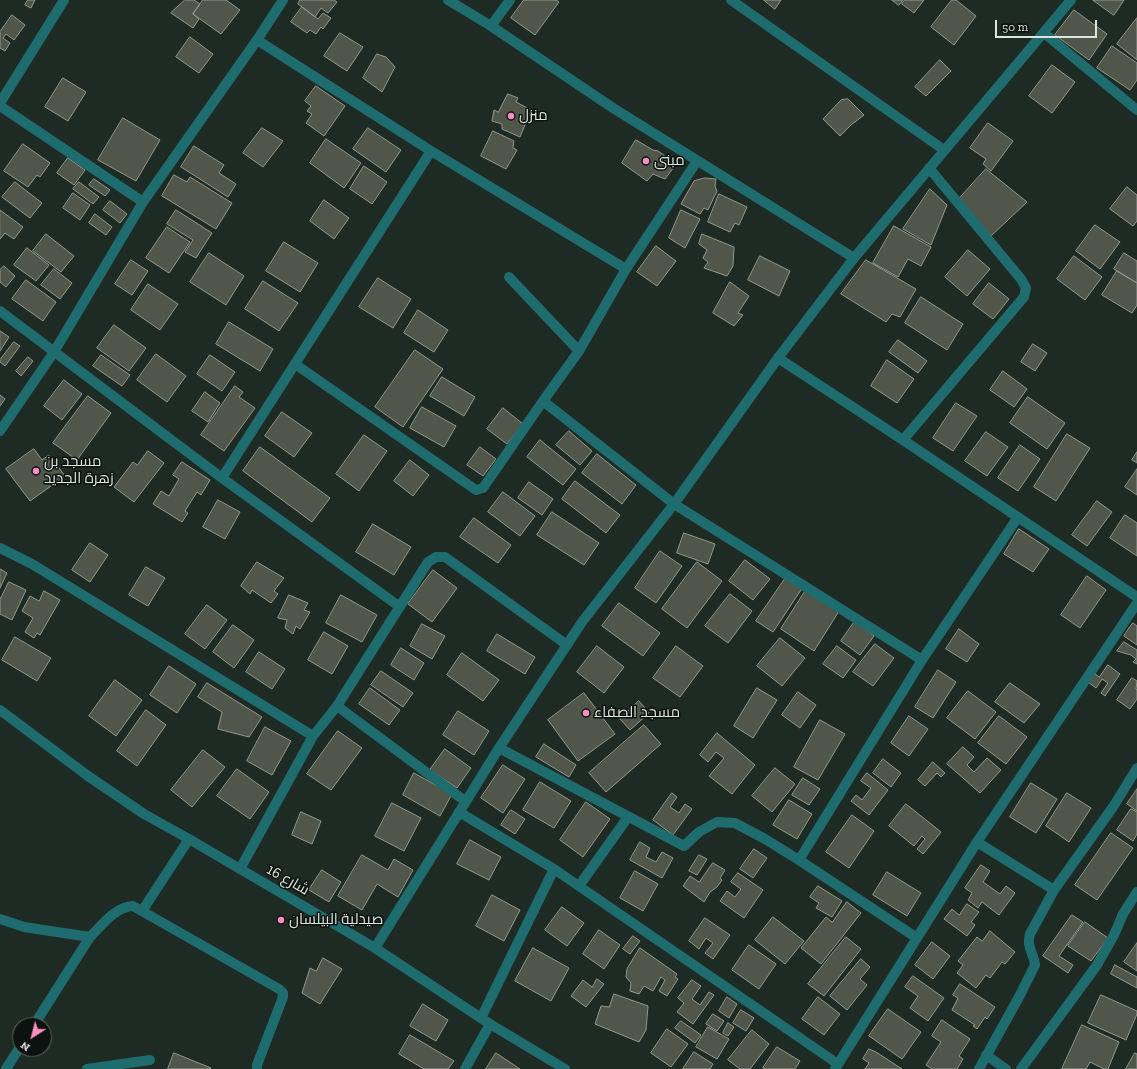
<!DOCTYPE html>
<meta charset="utf-8">
<style>
body{margin:0}
#map{position:relative;width:1137px;height:1069px;overflow:hidden;background:#1e2b24;font-family:"Zilla Slab",serif}
canvas{display:block}
.north{position:absolute;left:12px;top:1017px;width:40px;height:40px;box-sizing:border-box;background:#0c120f;border:1px solid #606663;border-radius:50%;rotate:216deg;font-size:11px;font-weight:700;line-height:16px;text-align:center;color:#dde5e1}
.north::after{content:'';display:block;margin:auto;width:14px;height:18px;background:#fb8fc3;clip-path:polygon(50% 0,100% 100%,50% 72%,0 100%)}
.scale{position:absolute;left:995px;top:20px;width:102px;height:18px;box-sizing:border-box;border:2px solid #dde5e1;border-top:0;padding-left:5px;font-size:12px;line-height:14px;white-space:nowrap;color:#dde5e1;-webkit-text-stroke:3px #0c120f;paint-order:stroke}
</style>
<div id="map">
<canvas width="1137" height="1069"></canvas>
<div class="north">N</div>
<div class="scale">50 m</div>
</div>
<script>
const ctx = document.querySelector('canvas').getContext('2d');
ctx.lineJoin = 'round';
function fillPath(path, color) { ctx.fillStyle = color; ctx.fill(path, 'evenodd'); }
function strokePath(path, color, width, dash) { ctx.strokeStyle = color; ctx.lineWidth = width; ctx.lineCap = dash ? 'butt' : 'round'; ctx.setLineDash(dash || []); ctx.stroke(path); }
function drawText(font, color, halo, rows, align = 'center') {
  ctx.font = font + ' "Zilla Slab",Cairo,serif'; ctx.lineWidth = 3; ctx.setLineDash([]); ctx.textBaseline = 'middle'; ctx.strokeStyle = halo; ctx.fillStyle = color; for (const [text, x, y, turn = 0] of rows) {
    ctx.save(); ctx.translate(x, y); ctx.rotate((+turn || 0) * Math.PI / 180); ctx.textAlign = isNaN(turn) ? turn : align; if (halo) ctx.strokeText(text, 0, 0); ctx.fillText(text, 0, 0); ctx.restore();
  }
}
const building = new Path2D(`
 M28 0H35L31 8 25 5Z
 M185 0H194L200 4 193 14 199 19 193 28 171 13Z
 M203 0H226L240 10 221 34 193 14Z
 M300 0H334L337 2 328 13 321 8 315 17 298 4Z
 M524 0H556L559 2 535 35 511 18Z
 M764 0H781L775 9Z
 M892 0H903L899 5Z
 M905 0H924L914 13 902 4Z
 M952 0H956L976 16 954 45 931 27Z
 M1093 0H1124L1114 15Z
 M302 7 318 19 323 13 331 18 323 29 321 27 316 34 310 30 307 33 291 22Z
 M1074 10 1107 34 1089 60 1055 35Z
 M12 15 25 25 14 40 6 34 3 38 10 43 5 51 0 48V32Z
 M1137 18V60L1117 44Z
 M340 33 363 47 347 71 324 56Z
 M190 37 213 54 199 73 176 57Z
 M1112 46 1137 63V80L1130 90 1097 68Z
 M377 54 386 57 395 67 382 92 363 78Z
 M940 60 951 71 926 96 915 87Z
 M1052 65 1075 82 1052 113 1029 96Z
 M63 78 86 92 68 121 45 107Z
 M316 86 345 106 324 136 306 123 312 114 307 111 311 106 305 101Z
 M508 94 518 98 516 102 531 110 520 137 502 129V124L492 121 494 110 498 112Z
 M848 99 864 115 851 125 840 136 823 119 841 100Z
 M123 118 160 140 136 181 98 160Z
 M988 123 1013 141 991 171 983 164 986 159 970 148Z
 M262 128 283 141 263 167 243 153Z
 M368 128 401 150 386 172 353 149Z
 M493 131 514 141 513 148 517 150 506 169 481 156Z
 M326 139 361 163 344 188 310 163Z
 M636 140 653 150 658 151 668 158V163L674 167 665 179 653 174 647 181 622 163Z
 M23 144 50 163 40 177 37 175 28 187 4 171Z
 M194 146 224 165 219 173 236 184 228 197 181 167Z
 M68 158 85 170 74 185 57 173Z
 M364 166 387 182 372 204 350 189Z
 M986 169 1027 202 991 236 959 199Z
 M174 175 187 182 190 177 232 203 216 229 162 196Z
 M705 178 716 179 715 186 717 191 708 210 704 208 700 214 681 204 694 181Z
 M94 179 110 190 105 196 89 185Z
 M15 182 42 203 30 218 2 197Z
 M79 182 99 197 93 204 73 189Z
 M1127 187 1137 195V221L1133 226 1110 209Z
 M930 189 947 205 931 245 903 229Z
 M73 193 90 205 80 220 63 208Z
 M719 194 747 207 739 225 735 223 730 232 708 222Z
 M324 200 349 218 334 239 310 221Z
 M110 201 127 214 120 223 103 210Z
 M0 210 23 227 14 239 5 233 0 239Z
 M176 210 212 233 196 258 185 252 193 240 167 224Z
 M681 210 700 219 685 248 669 238Z
 M95 214 112 227 106 235 89 223Z
 M1095 225 1120 242 1100 269 1076 251Z
 M894 226 931 247 921 266 908 259 898 277 873 263Z
 M167 227 190 242 169 273 146 258Z
 M46 234 74 256 61 272 33 251Z
 M702 234 734 247 733 266 727 276 704 268 708 262 703 258 707 250 699 244Z
 M284 242 318 263 300 292 266 271Z
 M656 246 676 261 657 286 637 272Z
 M27 248 49 265 36 281 14 265Z
 M968 250 990 269 967 296 945 277Z
 M209 253 244 276 226 305 190 282Z
 M1124 253 1137 261V283L1114 269Z
 M760 256 790 271 779 296 748 280Z
 M1074 256 1102 277 1085 300 1057 279Z
 M131 260 148 271 132 295 115 284Z
 M866 260 916 289 900 317 892 314 886 322 841 294Z
 M4 266 15 276 6 287 0 282V270Z
 M54 269 72 283 60 299 41 285Z
 M1117 271 1137 283V305L1132 313 1102 295Z
 M378 278 411 299 393 328 359 307Z
 M26 280 56 302 43 321 12 299Z
 M263 281 298 303 279 331 245 309Z
 M730 282 749 296 738 313 743 315 734 326 713 313Z
 M989 283 1009 299 993 319 973 304Z
 M148 284 178 304 160 330 131 310Z
 M921 297 963 324 947 350 905 323Z
 M418 310 448 330 434 352 404 333Z
 M229 322 273 349 260 371 216 344Z
 M114 325 146 348 129 371 97 348Z
 M0 331 9 337 0 351Z
 M898 340 927 361 918 373 889 352Z
 M14 342 20 346 5 366 0 362V360Z
 M1033 344 1047 353 1035 371 1021 362Z
 M415 350 443 369 403 427 375 407Z
 M156 354 186 376 167 402 137 380Z
 M101 355 130 375 122 386 93 366Z
 M210 355 235 372 222 391 197 374Z
 M28 357 33 361 21 376 16 371Z
 M887 360 914 379 897 403 871 386Z
 M1003 371 1027 389 1014 407 990 390Z
 M442 377 475 397 464 416 430 396Z
 M64 380 82 394 62 420 44 406Z
 M235 386 243 392 239 397 255 408 224 451 201 435Z
 M205 392 220 403 208 422 192 411Z
 M0 395 5 399 0 406Z
 M88 396 111 413 77 460 53 443Z
 M1028 397 1065 423 1047 449 1010 423Z
 M956 403 977 416 953 451 933 438Z
 M422 407 456 426 444 447 410 428Z
 M503 408 523 424 507 444 487 429Z
 M282 412 312 433 294 457 265 436Z
 M569 431 592 451 580 465 556 445Z
 M986 432 1008 447 987 476 965 461Z
 M1067 434 1090 448 1056 501 1034 487Z
 M364 435 387 451 359 491 336 474Z
 M540 440 576 469 563 485 527 457Z
 M1020 445 1040 459 1018 491 998 478Z
 M260 447 330 498 312 522 243 471Z
 M480 447 496 459 483 476 467 465Z
 M34 449 42 460 49 455 65 476 30 501 6 469Z
 M148 451 164 463 134 502 114 487 133 462 137 465Z
 M1137 452V463L1132 460Z
 M597 454 636 485 622 504 582 473Z
 M410 460 429 475 413 496 394 481Z
 M182 462 210 480 201 495 197 492 185 511 188 513 182 522 153 504 161 491 169 496 179 479 173 475Z
 M1137 469V495L1125 487Z
 M575 481 620 515 606 533 562 499Z
 M529 482 553 499 542 515 518 498Z
 M503 492 535 516 520 536 488 512Z
 M218 500 240 512 225 539 203 527Z
 M1097 501 1112 512 1087 546 1072 535Z
 M552 512 599 543 584 565 537 535Z
 M1125 515 1137 523V556L1110 538Z
 M474 518 511 545 498 563 460 537Z
 M373 524 411 547 394 575 356 552Z
 M1019 529 1049 549 1033 572 1004 554Z
 M684 533 715 544 708 564 677 553Z
 M90 543 108 555 90 582 72 570Z
 M660 551 682 566 656 603 635 588Z
 M745 560 770 579 753 600 729 581Z
 M257 562 284 578 274 591 278 594 271 603 252 590 250 594 241 586Z
 M697 562 722 581 687 628 662 609Z
 M146 567 165 578 148 606 129 595Z
 M0 569 7 573 0 588Z
 M433 570 457 588 432 622 408 604Z
 M787 576 803 587 773 632 756 621Z
 M1087 576 1106 590 1080 628 1061 615Z
 M9 582 26 590 12 620 0 614V600Z
 M806 590 839 611 814 651 781 629Z
 M44 591 60 600 40 635 37 633 34 638 25 632 33 618 22 611 30 596 39 601Z
 M730 594 752 611 728 643 705 626Z
 M289 595 308 603 304 610 310 612 300 629 296 626 293 634 285 628 287 620 278 618Z
 M341 595 377 615 362 642 326 623Z
 M619 603 660 633 643 656 602 626Z
 M207 605 227 620 205 649 185 634Z
 M855 621 874 636 860 655 841 641Z
 M1133 623 1137 626V645L1124 636Z
 M422 624 445 636 432 659 410 646Z
 M233 625 254 640 234 668 213 652Z
 M959 629 979 644 967 662 946 649Z
 M324 632 348 646 332 674 308 660Z
 M497 634 535 657 525 674 487 651Z
 M15 637 51 658 37 681 2 660Z
 M780 638 805 658 782 686 757 666Z
 M1124 642 1137 650V664L1133 662 1136 659 1131 655 1117 651Z
 M875 644 894 658 873 686 853 672Z
 M597 646 624 667 604 693 577 672Z
 M676 646 703 666 680 697 653 678Z
 M837 646 856 660 843 678 823 664Z
 M401 648 424 663 414 680 391 665Z
 M259 652 285 669 272 689 246 672Z
 M462 653 499 680 483 701 447 675Z
 M1108 665 1120 674 1105 696 1101 693 1108 683 1102 679 1096 688 1088 682 1094 673 1099 677Z
 M169 666 196 684 177 713 150 695Z
 M938 670 956 682 933 718 915 707Z
 M381 671 413 693 403 707 371 685Z
 M1132 678 1137 681 1136 689 1137 690V699L1130 709 1117 700Z
 M115 680 142 700 116 736 89 716Z
 M207 683 262 717 249 737 218 729 222 712 198 697Z
 M1010 683 1040 704 1024 723 995 702Z
 M370 688 400 710 389 725 359 704Z
 M757 688 777 700 753 738 734 726Z
 M968 691 996 712 975 739 947 718Z
 M798 692 816 705 800 728 782 715Z
 M584 693 615 734 578 761 548 720Z
 M639 701 649 713 630 730 620 719Z
 M146 710 166 725 137 766 117 751Z
 M458 711 489 731 474 755 443 735Z
 M909 716 928 729 909 756 891 743Z
 M999 716 1027 737 1006 764 978 743Z
 M820 720 845 734 818 780 794 767Z
 M644 725 661 744 606 792 589 773Z
 M265 727 291 741 272 775 247 761Z
 M338 731 362 748 331 790 307 774Z
 M717 733 755 765 732 794 709 776 724 758 716 752 708 762 700 755Z
 M544 744 576 765 569 777 536 757Z
 M963 747 974 757 967 765 974 772 987 758 1001 770 980 793 947 764Z
 M445 749 471 768 457 788 430 770Z
 M203 750 225 767 192 807 171 790Z
 M883 759 901 773 891 787 873 773Z
 M933 762 945 773 941 777 937 773 925 786 918 780Z
 M503 765 525 779 503 813 481 798Z
 M775 768 795 784 772 812 752 796Z
 M237 769 269 792 250 819 217 796Z
 M414 773 452 794 440 816 403 795Z
 M867 773 888 790 869 815 851 801 856 795 862 800 871 788 861 781Z
 M803 778 820 789 809 805 792 795Z
 M540 782 571 801 554 828 523 810Z
 M1031 783 1057 799 1036 833 1010 817Z
 M1137 789V811L1127 804Z
 M672 793 677 797 670 807 679 813 685 804 692 809 673 835 653 820Z
 M1067 793 1091 808 1069 842 1046 826Z
 M789 800 812 814 797 839 773 825Z
 M586 802 610 819 583 857 560 840Z
 M392 803 421 818 404 851 375 836Z
 M906 804 941 832 923 854 917 849 925 839 922 836 914 846 889 826Z
 M1131 809 1137 812V834L1133 841 1117 830Z
 M511 810 525 819 515 834 501 825Z
 M301 812 321 821 312 844 292 835Z
 M852 815 874 831 849 868 826 852Z
 M1111 833 1133 848 1097 900 1075 885Z
 M470 840 501 857 489 880 457 864Z
 M640 842 650 848 646 857 656 862 662 852 673 858 662 878 630 860Z
 M754 849 767 858 753 878 740 869Z
 M362 855 388 870 394 859 413 870 398 897 377 884 362 910 338 896Z
 M699 855 707 859 697 875 689 871Z
 M713 863 725 870 720 878 722 880 717 887 710 892 704 902 683 886 690 876 699 882Z
 M981 865 990 871 983 882 1000 894 1006 886 1015 893 999 915 982 902 978 908 968 900 972 893 965 888Z
 M322 870 341 882 329 902 309 890Z
 M635 871 658 884 643 911 620 898Z
 M887 872 921 893 907 916 873 895Z
 M738 873 763 890 744 918 720 901 727 891 735 897 741 889 731 882Z
 M818 886 842 901 832 917 816 908 819 903 810 897Z
 M492 895 520 910 504 941 476 926Z
 M847 902 861 913 821 964 801 948 826 917 832 922Z
 M967 904 979 912 971 922 975 925 967 936 944 919 952 909 959 915Z
 M562 907 584 923 567 946 545 930Z
 M1072 915 1083 922 1059 956 1073 965 1068 973 1043 956Z
 M773 917 804 941 785 964 755 940Z
 M705 918 730 935 713 959 705 953 713 943 706 938 699 949 689 941Z
 M1085 922 1108 938 1091 961 1068 946Z
 M599 930 620 945 604 969 583 954Z
 M990 931 1015 952 1005 964 1002 962 990 978 986 975 976 988 957 973 963 965 958 961 977 937 982 941Z
 M633 936 640 941 630 954 623 949Z
 M846 937 861 949 824 996 808 984Z
 M932 942 950 956 933 979 915 965Z
 M1137 943V971L1124 962Z
 M749 945 776 964 759 989 732 970Z
 M533 948 569 968 551 1001 515 981Z
 M640 948 677 974 675 977 678 979 667 996 659 991 665 980 661 977 653 991 644 986 639 994 630 991 631 983 626 977 627 969Z
 M323 958 342 969 320 1004 302 993 310 968 316 971Z
 M861 959 870 967 860 979 867 985 847 1010 830 996Z
 M1115 965 1137 977V988L1111 974Z
 M913 976 944 998 928 1021 910 1008 918 996 905 987Z
 M597 979 604 984 586 1007 571 996 583 980 592 987Z
 M692 980 701 986 692 999 700 1005 709 992 714 995 693 1024 677 1012 684 1003 678 998Z
 M960 984 995 1007 987 1019 985 1017 977 1029 973 1026 975 1025 952 1010 958 998 953 995Z
 M614 994 648 1006 646 1030 639 1042 595 1024 601 1006 609 1007Z
 M1101 995 1137 1011V1014L1126 1040 1088 1023Z
 M727 997 737 1004 729 1018 719 1011Z
 M818 997 840 1014 824 1035 802 1019Z
 M423 1004 448 1020 436 1041 410 1026Z
 M888 1009 921 1032 902 1059 869 1036Z
 M741 1010 754 1018 746 1031 733 1023Z
 M713 1014 724 1021 717 1031 706 1024Z
 M942 1020 970 1039 959 1056 963 1059 957 1069H932L926 1065 941 1042 932 1036Z
 M681 1021 701 1035 695 1043 675 1028Z
 M728 1023 734 1027 728 1036 723 1033Z
 M1082 1025 1119 1042 1108 1069H1104L1090 1062 1086 1069H1062Z
 M708 1027 729 1039 717 1059 696 1047Z
 M667 1029 688 1044 671 1067 651 1053Z
 M752 1030 769 1044 750 1069H740L728 1060Z
 M410 1035 454 1061 448 1069H424L399 1054Z
 M777 1047 800 1061 795 1069H766L763 1068Z
 M869 1049 876 1052 902 1069H865L869 1063 863 1059Z
 M694 1052 713 1064 710 1069H683Z
 M174 1053 211 1068 210 1069H168Z
 M496 1053 520 1069H486Z
 M1135 1053 1137 1054V1069H1126Z`);
fillPath(building, '#50564a');
strokePath(building, '#93998c', 1);
strokePath(new Path2D(`
 M448 0 491 26 613 108 854 258
 M731 0 944 150
 M491 26 510 0
 M1044 33 1137 110
 M0 103 64 0
 M0 106 143 202
 M431 151 626 269 697 161
 M509 277 579 351 543 401 674 504 922 660
 M0 311 222 478 431 151 257 40
 M579 351 626 269
 M778 358 903 440 1137 597
 M295 364 476 490 483 488 543 401
 M903 440 1024 297 1026 288 1021 279 929 168
 M222 478 400 607
 M0 548 32 564 313 736 337 706 465 801
 M337 706 428 562 436 557H445L567 645
 M499 748 684 846 699 832 717 822 735 823 765 839 799 860 917 938
 M459 812 554 869 838 1064
 M977 842 1137 603
 M799 860 922 660 1018 517
 M240 869 313 736
 M579 886 628 817
 M142 911 189 839
 M0 919 24 927 90 937C102 925 115 907 133 906L279 989 283 993V997L257 1065V1069
 M481 1018 554 869
 M34 1025 90 937
 M986 1055 1006 1069
 M6 1069 20 1047
 M87 1069 150 1060
 M465 1069 490 1024
 M835 1069 977 842 1054 890
 M979 1069 1019 997 1035 965C1034 953 1026 948 1030 934L1054 890 1113 807 1137 768
 M1021 1069 1097 965 1114 935 1123 914 1137 892`), '#1f6c6e', 10);
strokePath(new Path2D(`
 M0 431 54 352 143 202 257 40 283 0
 M0 710 88 776 144 814 189 839 375 948 490 1024 565 1069
 M375 948 499 748 582 622 674 504 778 358 854 258 1071 0`), '#1f6c6e', 10);
for (const [x, y, r, color] of [
 [511,116,4,"#fb8fc3"],
 [646,161,4,"#fb8fc3"],
 [36,471,4,"#fb8fc3"],
 [586,713,4,"#fb8fc3"],
 [281,920,4,"#fb8fc3"]
]) { const dot = new Path2D(); dot.arc(x, y, r, 0, 2 * Math.PI); ctx.fillStyle = color; ctx.fill(dot); strokePath(dot, '#0c120f', 1.5); }
drawText('15px', '#dde5e1', '#0c120f', [
 ["منزل",519,116],
 ["مبنى",654,161],
 ["مسجد بن",44,462],
 ["زهرة الجديد",44,479],
 ["مسجد الصفاء",594,713],
 ["صيدلية البيلسان",289,920]
], 'left');
drawText('15px', '#dde5e1', '#0c120f', [
 ["شارع 16",288,880,30]
]);
</script>
